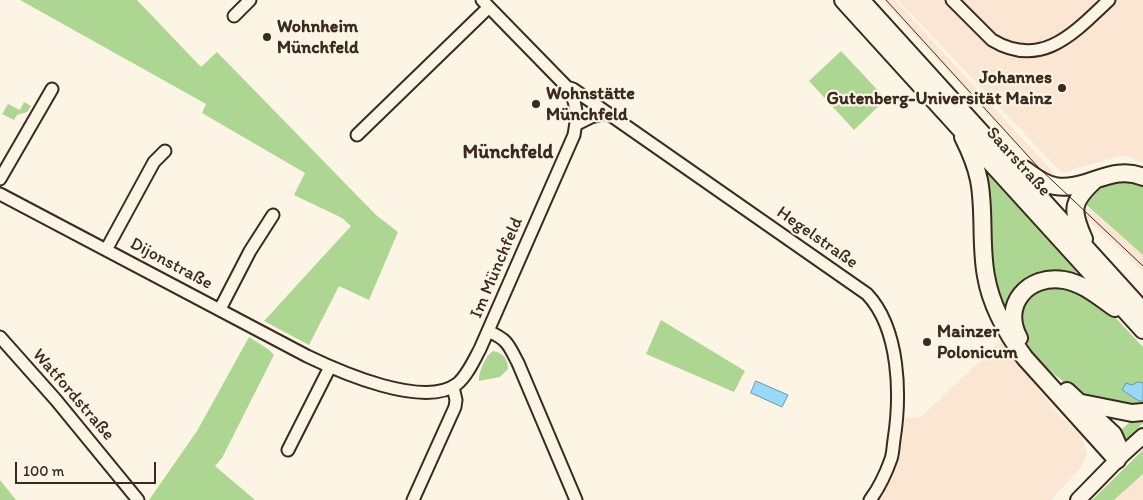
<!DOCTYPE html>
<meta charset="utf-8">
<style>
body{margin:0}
#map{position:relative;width:1143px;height:500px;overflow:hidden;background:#fcf5e5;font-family:Itim,sans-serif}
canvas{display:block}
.scale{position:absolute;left:15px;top:462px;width:141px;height:22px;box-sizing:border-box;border:2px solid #3b2a1e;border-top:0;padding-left:6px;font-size:15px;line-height:18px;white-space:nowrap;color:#3b2a1e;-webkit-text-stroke:4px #fcf5e5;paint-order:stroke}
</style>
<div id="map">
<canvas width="1143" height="500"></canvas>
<div class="scale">100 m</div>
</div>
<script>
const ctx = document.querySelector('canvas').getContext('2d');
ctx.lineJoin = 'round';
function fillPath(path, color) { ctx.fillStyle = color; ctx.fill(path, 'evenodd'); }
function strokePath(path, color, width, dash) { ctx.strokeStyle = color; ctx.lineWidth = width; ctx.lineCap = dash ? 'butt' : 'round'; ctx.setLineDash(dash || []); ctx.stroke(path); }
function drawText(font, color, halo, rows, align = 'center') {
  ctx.font = font + ' Itim,sans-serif'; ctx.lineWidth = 4.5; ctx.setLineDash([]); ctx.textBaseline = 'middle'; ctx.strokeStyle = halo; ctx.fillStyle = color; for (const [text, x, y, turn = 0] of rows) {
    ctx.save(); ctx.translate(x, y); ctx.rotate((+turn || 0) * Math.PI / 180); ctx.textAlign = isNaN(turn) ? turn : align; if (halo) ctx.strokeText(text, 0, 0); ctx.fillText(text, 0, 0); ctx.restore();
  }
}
fillPath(new Path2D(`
 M882 0H895L1063 183 1051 182Z
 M898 0H1143V163L1124 155 1074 169 1069 172H1061Z
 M1081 200 1143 255V271L1078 211Z
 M1003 339 1017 361 1055 410 1081 435 1087 454 1082 466 1051 500H879L895 468 903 437 905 418 921 417Z
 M1143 474V500H1114Z`), '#fae6d2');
fillPath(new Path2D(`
 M20 0H137L201 67 217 52 376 215 398 232 369 300 339 286 309 345 264 321 351 226 342 218 294 195 305 173 202 113 206 104Z
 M841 51 886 99 854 130 809 81Z
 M24 102 31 106 27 112 17 115 14 120 2 114 8 104 20 110Z
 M985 168 1076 270 1077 277 1052 272 1007 316C985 279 986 218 981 176Z
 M1124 179 1143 183V255L1081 200 1100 185Z
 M1069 286 1112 314 1143 347V405L1136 406C1122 404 1107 403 1094 399 1075 394 1029 357 1022 338 1020 330 1019 322 1017 315L1034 287Z
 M661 320 745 371 734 392 646 354Z
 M249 337 268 349 274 355 222 458 215 466 255 500H149L197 431Z
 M493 351C503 352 508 360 508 369L500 377 479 381C478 373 486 355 493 351Z
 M1143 416V423L1127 439 1119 432 1135 417Z
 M1143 450V474L1114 500H1092Z
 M0 480 16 500H0Z`), '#aed693');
const water = new Path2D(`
 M756 381 788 395 782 407 751 393Z
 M1138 382 1143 383V401H1139L1122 390 1126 383 1132 385Z`);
fillPath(water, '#99d8fb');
strokePath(water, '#7392a3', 1);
const minor = new Path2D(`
 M952 0 992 40C1042 70 1075 32 1109 0
 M234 16 250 0
 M567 87 573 89 867 294C900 329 901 395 894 440 893 446 893 453 891 459 886 473 879 488 870 500
 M577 124 591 117 607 113
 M357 135 489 7
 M0 179 52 89
 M0 194 307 356C340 372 424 409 457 384 467 376 474 360 480 349L574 135 577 116 574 101 567 87 482 0
 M106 250 154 162 165 151
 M220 309 250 251 273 215
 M488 331C508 340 508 344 518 363L576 500
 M0 337 56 400 138 500
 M288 450 330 367
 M413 500 455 407 456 400 453 387`);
const major = new Path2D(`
 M1078 500 1123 454 1143 436`);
const highway = new Path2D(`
 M843 0 1143 330
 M861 0 1143 311
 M963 137C970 151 976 165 979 180 985 211 980 244 986 276 991 306 1007 334 1025 358L1117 460
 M1024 169C1034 176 1043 184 1055 186 1085 192 1112 163 1143 177
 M1084 239C1071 210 1071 202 1095 180
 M1019 338C1001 305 1028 274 1064 280 1083 283 1100 298 1115 308
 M1067 391 1113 434 1118 445 1117 460
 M1082 403 1132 413 1143 412`);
strokePath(minor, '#3b2a1e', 15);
strokePath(major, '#3b2a1e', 18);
strokePath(highway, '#3b2a1e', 20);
strokePath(minor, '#fcf5e5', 11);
strokePath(major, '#fcf5e5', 14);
strokePath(highway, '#fcf5e5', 16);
strokePath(new Path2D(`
 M886 0 1039 168 1143 266`), '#3b2a1e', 1);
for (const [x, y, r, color] of [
 [267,37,5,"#3b2a1e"],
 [1062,88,5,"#3b2a1e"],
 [536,104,5,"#3b2a1e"],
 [927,342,5,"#3b2a1e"]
]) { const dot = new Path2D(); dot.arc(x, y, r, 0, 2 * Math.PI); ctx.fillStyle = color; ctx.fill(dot); strokePath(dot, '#fcf5e5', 2); }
drawText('bold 18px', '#3b2a1e', '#fcf5e5', [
 ["Wohnheim",277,27],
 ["Münchfeld",277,48],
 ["Johannes",1052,78,"right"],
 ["Gutenberg-Universität Mainz",1052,99,"right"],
 ["Wohnstätte",546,94],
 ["Münchfeld",546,115],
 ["Mainzer",937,332],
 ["Polonicum",937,353]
], 'left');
drawText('18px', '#3b2a1e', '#fcf5e5', [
 ["Saarstraße",1018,162,48],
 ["Hegelstraße",817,238,35],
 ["Dijonstraße",171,264,28],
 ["Im Münchfeld",497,268,-67],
 ["Watfordstraße",73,395,49]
]);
drawText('bold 20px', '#3b2a1e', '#fcf5e5', [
 ["Münchfeld",508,153]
]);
</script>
